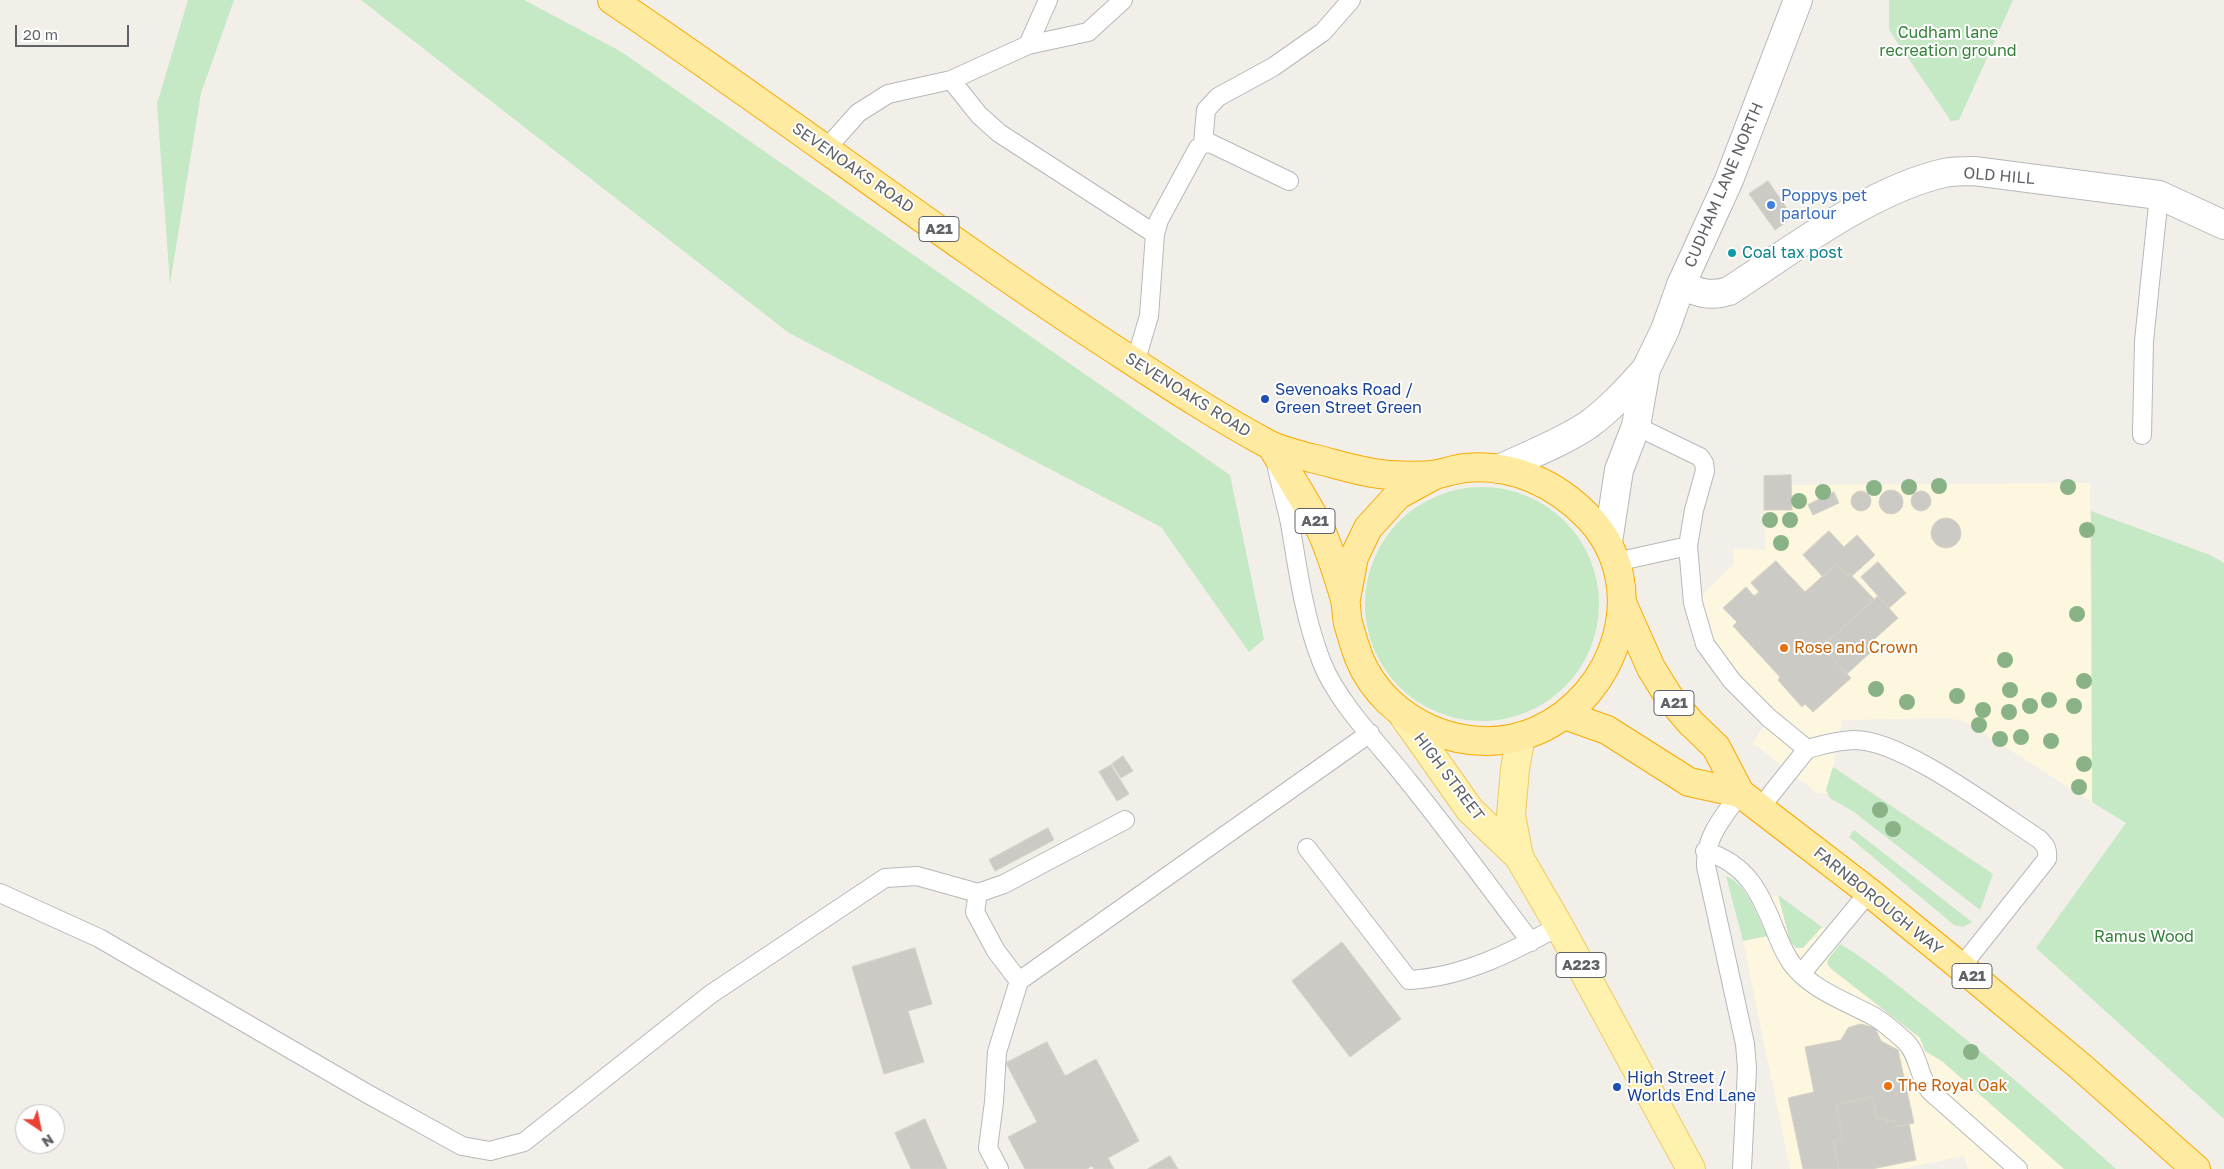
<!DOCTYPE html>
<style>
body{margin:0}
#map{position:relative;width:2224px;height:1169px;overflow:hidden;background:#f1efe8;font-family:"Golos Text",sans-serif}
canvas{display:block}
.north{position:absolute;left:15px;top:1104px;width:50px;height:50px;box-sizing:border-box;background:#fff;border:1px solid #bfc1c3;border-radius:50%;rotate:146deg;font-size:14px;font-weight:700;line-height:20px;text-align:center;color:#5f6368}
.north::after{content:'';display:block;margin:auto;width:18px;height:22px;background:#ea4335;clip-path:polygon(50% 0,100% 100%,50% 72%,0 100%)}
.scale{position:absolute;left:15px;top:25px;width:114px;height:22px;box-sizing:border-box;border:2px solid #5f6368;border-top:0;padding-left:6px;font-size:15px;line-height:18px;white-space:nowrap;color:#5f6368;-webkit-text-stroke:4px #fff;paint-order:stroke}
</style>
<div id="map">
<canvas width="2224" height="1169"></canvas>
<div class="north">N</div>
<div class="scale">20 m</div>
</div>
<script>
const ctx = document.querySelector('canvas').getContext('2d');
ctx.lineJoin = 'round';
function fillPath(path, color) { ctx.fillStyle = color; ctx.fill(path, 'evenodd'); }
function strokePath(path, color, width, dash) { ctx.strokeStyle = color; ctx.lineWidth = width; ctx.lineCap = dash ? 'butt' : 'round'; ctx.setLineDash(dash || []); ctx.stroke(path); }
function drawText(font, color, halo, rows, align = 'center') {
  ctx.font = font + ' "Golos Text",sans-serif'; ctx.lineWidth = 4; ctx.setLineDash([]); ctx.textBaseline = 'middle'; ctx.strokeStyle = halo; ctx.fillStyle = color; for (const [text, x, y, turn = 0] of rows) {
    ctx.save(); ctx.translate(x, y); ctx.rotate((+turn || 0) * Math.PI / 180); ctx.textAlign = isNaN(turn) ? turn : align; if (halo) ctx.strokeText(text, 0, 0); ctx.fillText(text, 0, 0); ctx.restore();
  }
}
fillPath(new Path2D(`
 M2090 483 2092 802 1964 721 1947 718 1842 720 1833 767 1827 785V794L1817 793 1753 743 1769 718 1732 681 1693 603 1733 565V549L1765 550 1764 510H1792L1791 485Z
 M1778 895 1793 945 1803 948 1822 927 1840 944 1829 958 2091 1169H1968L1964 1156 1902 1169H1790L1743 941 1767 936 1750 904Z`), '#fef7e0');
fillPath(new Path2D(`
 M188 0H234L201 93 170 284 157 104Z
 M361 0H524L620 51 1230 475 1264 639 1249 652 1161 527 789 333Z
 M1889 0H2013L1959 120 1951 121 1889 30Z
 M1365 604a117 117 0 1 1 234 0a117 117 0 1 1-234 0Z
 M2091 511 2210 555 2224 563V1119L2036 948 2126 823 2092 802Z
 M1833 767 1993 874 1980 910 1854 812 1830 798 1826 790Z
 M1854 830 1972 922 1963 927 1954 925 1849 837Z
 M1726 876C1748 885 1757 916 1767 936L1743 941Z
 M1778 895 1822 927 1803 948H1796L1790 941Z
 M1840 944C1871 962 1899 987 1928 1009 1993 1060 2055 1114 2116 1169H2064L1943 1062 1925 1051 1920 1038 1830 968 1827 963 1829 958Z`), '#c5e8c5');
const building = new Path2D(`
 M1768 181 1793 217 1775 230 1749 194Z
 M1791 475 1792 510H1764V476Z
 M1879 502a12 12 0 1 1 24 0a12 12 0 1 1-24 0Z
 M1911 501a10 10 0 1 1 20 0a10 10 0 1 1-20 0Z
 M1851 501a10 10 0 1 1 20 0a10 10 0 1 1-20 0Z
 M1834 492 1839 503 1813 515 1808 505Z
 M1931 533a15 15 0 1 1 30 0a15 15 0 1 1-30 0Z
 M1829 531 1844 547 1857 535 1875 555 1852 576 1850 574 1847 576 1836 564 1823 577 1803 555Z
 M1776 561 1805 592 1836 564 1847 576 1850 574 1874 599 1822 647 1851 678 1813 712 1805 704 1802 707 1778 680 1780 677 1733 626 1737 622 1723 608 1746 587 1754 596 1759 592 1751 583Z
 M1878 562 1906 593 1889 608 1861 577Z
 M1878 596 1898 618 1869 644 1874 649 1847 674 1822 647Z
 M1123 756 1133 771 1121 778 1112 764Z
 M1111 765 1129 794 1117 801 1099 772Z
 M1048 828 1054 840 995 871 989 860Z
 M1342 942 1401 1019 1350 1057 1292 981Z
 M915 948 932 1004 908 1011 924 1062 884 1074 852 967Z
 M1861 1024 1875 1028 1881 1041 1898 1050 1914 1123 1895 1127 1894 1120 1887 1122V1118L1877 1119 1872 1097 1836 1105 1843 1139 1833 1141 1839 1169H1803L1788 1098 1814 1092 1805 1047 1841 1040 1848 1028Z
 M1047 1042 1065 1076 1096 1059 1139 1141 1108 1158 1114 1169H1094L1092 1166 1087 1169H1025L1008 1137 1037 1122 1006 1063Z
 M1872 1097 1877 1119 1887 1118V1122L1894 1120 1895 1127 1909 1124 1916 1160 1872 1169H1839L1833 1141 1843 1139 1836 1105Z
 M925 1119 947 1169H911L895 1133Z
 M1170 1156 1178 1169H1148Z`);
fillPath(building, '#cccac5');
strokePath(building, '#d6d1c6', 1);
const service = new Path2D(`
 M1028 45 1088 32 1123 0
 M951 80 979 115 999 133 1155 234
 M1203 144 1206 110 1218 97 1273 67 1323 32 1351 0
 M826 149 858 113 888 94 951 80 1028 45 1048 0
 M1135 363 1149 316 1155 234 1159 220 1198 148 1203 144 1210 143 1289 181
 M1636 426 1700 457 1704 463 1705 471 1694 510 1688 546 1693 603 1705 644 1732 681 1769 718 1807 749C1823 745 1838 740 1855 740 1903 740 1997 812 2039 839 2046 846 2048 849 2047 859L1961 967
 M2142 435 2144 341 2159 195
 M1277 468C1281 486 1286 505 1290 523 1298 571 1304 617 1322 663 1339 705 1381 746 1409 782 1451 834 1490 888 1531 942
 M1616 562 1688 546
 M1740 793C1724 817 1705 835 1706 866L1745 1044 1747 1068 1742 1169
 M1760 808 1807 749
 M1307 848 1409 980C1464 977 1512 952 1559 926
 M1705 851C1747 864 1760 892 1775 930 1780 942 1784 953 1792 964 1813 991 1846 1001 1875 1017 1885 1023 1896 1033 1905 1041 1919 1054 1918 1076 1930 1091L2018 1169
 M0 893 99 938 366 1093 462 1146 490 1151 524 1142 711 994 885 878 917 876 978 893 1004 884 1125 820
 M978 893 975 912 996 951 1019 981
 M1801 974 1869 892
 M999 1169 988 1148 994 1102 997 1052 1019 981 1370 733`);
const minor = new Path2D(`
 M1681 285C1699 293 1710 297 1729 291 1792 250 1870 190 1944 173 1953 171 1965 171 1974 171L2159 195 2224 225`);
const tertiary = new Path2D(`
 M1499 469C1529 455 1561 443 1588 425 1610 409 1628 389 1646 369
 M1608 542 1619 470 1636 426 1646 369 1665 330 1681 285 1729 180 1798 0`);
const primary = new Path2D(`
 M1403 715 1470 810 1519 857 1559 926 1691 1169
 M1519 857 1511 815 1515 769 1521 736`);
const trunk = new Path2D(`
 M612 0C778 111 936 233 1103 342 1157 377 1212 414 1268 444 1281 451 1297 454 1311 458 1337 464 1365 474 1392 475 1407 476 1424 476 1438 474 1447 472 1456 469 1465 468 1512 463 1557 484 1589 518 1653 586 1617 696 1536 731 1469 760 1386 724 1359 658 1355 647 1351 634 1348 623 1346 614 1347 605 1344 596 1338 576 1331 554 1323 535 1309 505 1289 476 1272 447
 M1346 599 1354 557 1368 528 1398 495 1433 476
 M1623 605 1651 668 1669 697 1690 722 1716 747 1740 793 1869 892 1961 967 2080 1066 2196 1169
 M1565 715 1607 730 1689 782 1740 793`);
strokePath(service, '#b5b8bc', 20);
strokePath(minor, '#b5b8bc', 30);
strokePath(tertiary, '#b5b8bc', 30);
strokePath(primary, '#f2c960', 30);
strokePath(trunk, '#f9ab00', 30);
strokePath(service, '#fff', 18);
strokePath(minor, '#fff', 28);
strokePath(tertiary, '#fff', 28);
strokePath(primary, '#fff2af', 28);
strokePath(trunk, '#feeaa1', 28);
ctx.fillStyle = '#89b387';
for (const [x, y] of [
 [1939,486],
 [1909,487],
 [2068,487],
 [1874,488],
 [1823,492],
 [1799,501],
 [1770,520],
 [1790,520],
 [2087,530],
 [1781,543],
 [2077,614],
 [2005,660],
 [2084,681],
 [1876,689],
 [2010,690],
 [1957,696],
 [2049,700],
 [1907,702],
 [2030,706],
 [2074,706],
 [1983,710],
 [2009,712],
 [1979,725],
 [2021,737],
 [2000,739],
 [2051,741],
 [2084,764],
 [2079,787],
 [1880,810],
 [1893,829],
 [1971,1052]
]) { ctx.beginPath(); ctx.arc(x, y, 8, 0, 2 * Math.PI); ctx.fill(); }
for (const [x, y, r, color] of [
 [1771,205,5,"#3f7fe0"],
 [1732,253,5,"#0f9aa8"],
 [1265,399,5,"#1a4fb4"],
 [1784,648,5,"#e8710a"],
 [1888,1086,5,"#e8710a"],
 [1617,1087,5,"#1a4fb4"]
]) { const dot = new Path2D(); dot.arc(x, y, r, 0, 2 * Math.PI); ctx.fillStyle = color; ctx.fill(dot); strokePath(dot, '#fff', 2); }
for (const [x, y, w] of [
 [939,229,40],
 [1315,521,40],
 [1674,703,40],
 [1581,965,50],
 [1972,976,40]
]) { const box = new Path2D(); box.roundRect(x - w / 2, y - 12.5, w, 25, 4); ctx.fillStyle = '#fff'; ctx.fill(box); strokePath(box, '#5f6368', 1); }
drawText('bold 15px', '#5f6368', null, [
 ["A21",939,229],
 ["A21",1315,521],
 ["A21",1674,703],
 ["A223",1581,965],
 ["A21",1972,976]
]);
drawText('16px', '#348238', '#fff', [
 ["Cudham lane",1948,33],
 ["recreation ground",1948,51],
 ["Ramus Wood",2144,937]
]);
drawText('16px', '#5f6368', '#fff', [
 ["SEVENOAKS ROAD",853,168,35],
 ["OLD HILL",1999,176,5],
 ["CUDHAM LANE NORTH",1724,185,-67],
 ["SEVENOAKS ROAD",1188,395,32],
 ["HIGH STREET",1449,777,53],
 ["FARNBOROUGH WAY",1878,901,39]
]);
drawText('16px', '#366cbe', '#fff', [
 ["Poppys pet",1781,196],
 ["parlour",1781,214]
], 'left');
drawText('16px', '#0d838f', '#fff', [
 ["Coal tax post",1742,253]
], 'left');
drawText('16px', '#164399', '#fff', [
 ["Sevenoaks Road /",1275,390],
 ["Green Street Green",1275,408],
 ["High Street /",1627,1078],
 ["Worlds End Lane",1627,1096]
], 'left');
drawText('16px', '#c56008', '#fff', [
 ["Rose and Crown",1794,648],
 ["The Royal Oak",1898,1086]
], 'left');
</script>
